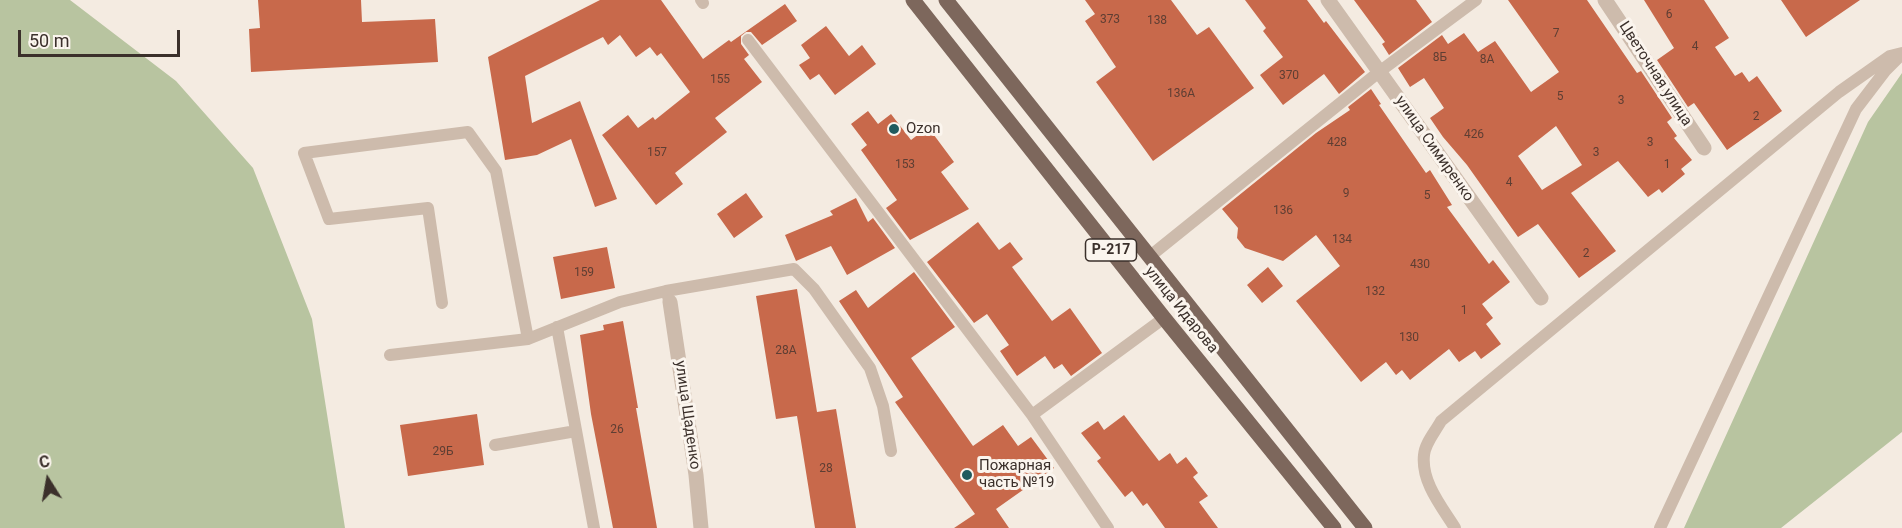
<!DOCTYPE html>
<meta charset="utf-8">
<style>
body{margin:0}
#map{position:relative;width:1902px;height:528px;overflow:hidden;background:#f4ebe1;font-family:Roboto,sans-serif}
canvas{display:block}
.north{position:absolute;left:18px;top:450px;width:60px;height:60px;-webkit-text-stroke:4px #fbf5ee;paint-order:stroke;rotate:349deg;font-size:16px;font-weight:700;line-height:24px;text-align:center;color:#3b302b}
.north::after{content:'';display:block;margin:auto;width:21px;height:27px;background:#3b302b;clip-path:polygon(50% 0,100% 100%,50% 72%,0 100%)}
.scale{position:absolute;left:18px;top:30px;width:162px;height:27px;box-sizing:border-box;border:3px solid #3b302b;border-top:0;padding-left:8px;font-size:18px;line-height:21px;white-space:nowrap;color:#3b302b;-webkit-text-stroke:4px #fbf5ee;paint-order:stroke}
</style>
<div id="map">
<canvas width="1902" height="528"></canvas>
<div class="north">С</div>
<div class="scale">50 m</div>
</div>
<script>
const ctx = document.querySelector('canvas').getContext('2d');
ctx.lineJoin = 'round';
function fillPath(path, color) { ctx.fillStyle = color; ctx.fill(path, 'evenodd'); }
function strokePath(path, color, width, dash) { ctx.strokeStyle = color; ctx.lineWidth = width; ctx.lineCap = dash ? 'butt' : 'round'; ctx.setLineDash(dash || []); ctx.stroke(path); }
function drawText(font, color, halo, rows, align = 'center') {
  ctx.font = font + ' Roboto,sans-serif'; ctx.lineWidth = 6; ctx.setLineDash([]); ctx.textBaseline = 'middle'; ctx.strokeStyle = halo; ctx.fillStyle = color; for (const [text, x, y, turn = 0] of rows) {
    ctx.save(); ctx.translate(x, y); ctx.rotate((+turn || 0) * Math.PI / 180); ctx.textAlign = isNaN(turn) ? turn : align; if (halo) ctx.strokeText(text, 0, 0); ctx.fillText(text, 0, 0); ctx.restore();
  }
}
fillPath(new Path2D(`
 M0 0H70L176 81 253 168 312 319 345 528H0Z
 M1902 73V432L1781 528H1684L1868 122Z`), '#b8c4a0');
fillPath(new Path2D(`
 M258 0H361L362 22 435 19 438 62 251 72 249 29 260 28Z
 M600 0H661L703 59 729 40 731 42 785 4 797 21 762 45 751 32H746L741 36V44L749 55 744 59 762 82 715 118 727 132 675 173 683 184 656 205 602 135 628 115 638 128 653 117 655 120 690 92 661 53 657 56 650 47 636 57 620 35 608 45 603 37 525 76 532 123 580 101 617 199 595 207 571 139 537 155 505 160 488 57Z
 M1085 0H1171L1197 35 1209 27 1254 88 1153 161 1096 82 1116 67 1085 21 1095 14Z
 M1245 0H1307L1324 23 1326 21 1365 72 1339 94 1324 74 1283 105 1260 75 1283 57 1263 31 1266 28Z
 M1354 0H1416L1432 22 1389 55 1382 44 1385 42Z
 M1508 0H1587L1637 73 1641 71 1672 118 1667 122 1677 136 1674 138 1692 160 1681 169 1685 174 1662 193 1659 189 1648 197 1618 161 1571 193 1616 251 1579 278 1538 224 1518 237 1467 165 1443 137 1430 118 1444 108 1424 78 1410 87 1398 68 1442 35 1448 44 1464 33 1478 52 1495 41 1531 92 1559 72ZM1556 126 1582 165 1542 190 1518 156Z
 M1644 0H1704L1729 38 1715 47 1735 76 1742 72 1749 82 1757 76 1782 111 1727 150 1694 103 1688 107 1657 60 1674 48Z
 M1781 0H1860L1806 37Z
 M826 26 849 56 862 45 876 64 835 95 819 74 810 80 799 65 810 58 801 45Z
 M1371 89 1381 104 1379 105 1426 173 1430 170 1452 205 1447 207 1489 264 1493 260 1510 282 1482 304 1493 318 1486 324 1501 344 1481 359 1475 351 1459 362 1449 349 1410 380 1402 370 1396 375 1386 362 1361 382 1296 301 1340 266 1316 235 1283 261 1245 248 1237 238 1238 228 1222 209 1316 133 1350 110 1348 107Z
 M868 111 878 124 891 114 911 140 928 127 954 162 941 172 969 209 910 240 886 208 897 200 861 150 867 145 851 124Z
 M746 193 763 217 734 238 717 214Z
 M856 198 868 222 873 218 895 248 847 275 831 246 796 261 785 235 833 215 830 211Z
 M978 222 999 250 1010 242 1023 259 1012 267 1052 321 1070 308 1102 353 1071 376 1062 364 1054 369 1045 356 1017 376 1000 351 1009 345 987 314 974 323 927 262Z
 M607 247 615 288 561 299 553 257Z
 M1268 267 1283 286 1262 303 1247 285Z
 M914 272 955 327 911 358 973 446 1003 425 1018 446 1031 437 1054 468 996 509 1009 528H954L975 514 895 402 903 397 839 301 856 290 868 308Z
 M797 289 817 412 836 409 856 528H815L797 416 776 419 756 296Z
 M623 321 638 408H636L657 528H613L591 414 580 335 604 330 603 325Z
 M477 414 484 465 408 476 400 425Z
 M1124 415 1159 461 1170 453 1177 464 1186 457 1198 473 1193 477 1208 496 1199 502 1218 528H1165L1147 503 1143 506 1132 491 1125 497 1097 461 1101 458 1081 433 1098 421 1104 430Z`), '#c8694b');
strokePath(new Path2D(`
 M701 0 703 3
 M748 40 1032 415 1164 318
 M1149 257 1379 72 1476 0
 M666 291 794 269 814 289 870 368 883 406 891 451
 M442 303 428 208 329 219 304 153 468 132 496 171 528 339 620 302 666 291 670 302
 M557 327 594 528
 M390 355 528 339
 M1032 415 1108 528
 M495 445 576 431
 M1455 528C1442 507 1421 482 1424 455 1425 443 1435 432 1441 421L1839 92 1890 56 1902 53
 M1660 528 1856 109 1885 71 1901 55`), '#cdbbac', 12);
strokePath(new Path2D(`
 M1328 0 1541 298
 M1605 0 1704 148
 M670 302 696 475 701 528`), '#cdbbac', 15);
strokePath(new Path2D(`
 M913 0 1164 318 1334 528
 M946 0 1365 528`), '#7d675c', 15);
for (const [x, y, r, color] of [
 [894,129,6,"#1f5a5e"],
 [967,475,6,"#1f5a5e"]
]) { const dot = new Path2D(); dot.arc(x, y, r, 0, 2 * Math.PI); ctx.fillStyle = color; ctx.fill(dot); strokePath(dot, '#fbf5ee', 2); }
drawText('12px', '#5e3e33', null, [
 ["6",1669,15],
 ["373",1110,20],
 ["138",1157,21],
 ["7",1556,34],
 ["4",1695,47],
 ["8Б",1440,58],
 ["8А",1487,60],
 ["370",1289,76],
 ["155",720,80],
 ["136А",1181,94],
 ["5",1560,97],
 ["3",1621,101],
 ["2",1756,117],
 ["426",1474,135],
 ["428",1337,143],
 ["3",1650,143],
 ["157",657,153],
 ["3",1596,153],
 ["153",905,165],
 ["1",1667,165],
 ["4",1509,183],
 ["9",1346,194],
 ["5",1427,196],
 ["136",1283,211],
 ["134",1342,240],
 ["2",1586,254],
 ["430",1420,265],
 ["159",584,273],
 ["132",1375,292],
 ["1",1464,311],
 ["130",1409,338],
 ["28А",786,351],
 ["26",617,430],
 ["29Б",443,452],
 ["28",826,469]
]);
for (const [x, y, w] of [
 [1111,250,51]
]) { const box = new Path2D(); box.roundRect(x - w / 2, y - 11, w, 22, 4.5); ctx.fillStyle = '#fbf5ee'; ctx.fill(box); strokePath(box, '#3b302b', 1.5); }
drawText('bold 14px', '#3b302b', null, [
 ["Р-217",1111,250]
]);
drawText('15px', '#3b302b', '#fbf5ee', [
 ["Цветочная улица",1655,74,57],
 ["улица Симиренко",1434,149,55],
 ["улица Идарова",1181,310,51],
 ["улица Щаденко",687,415,82]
]);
drawText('15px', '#3b302b', '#fbf5ee', [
 ["Ozon",906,129],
 ["Пожарная",979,466],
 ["часть №19",979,483]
], 'left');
</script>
